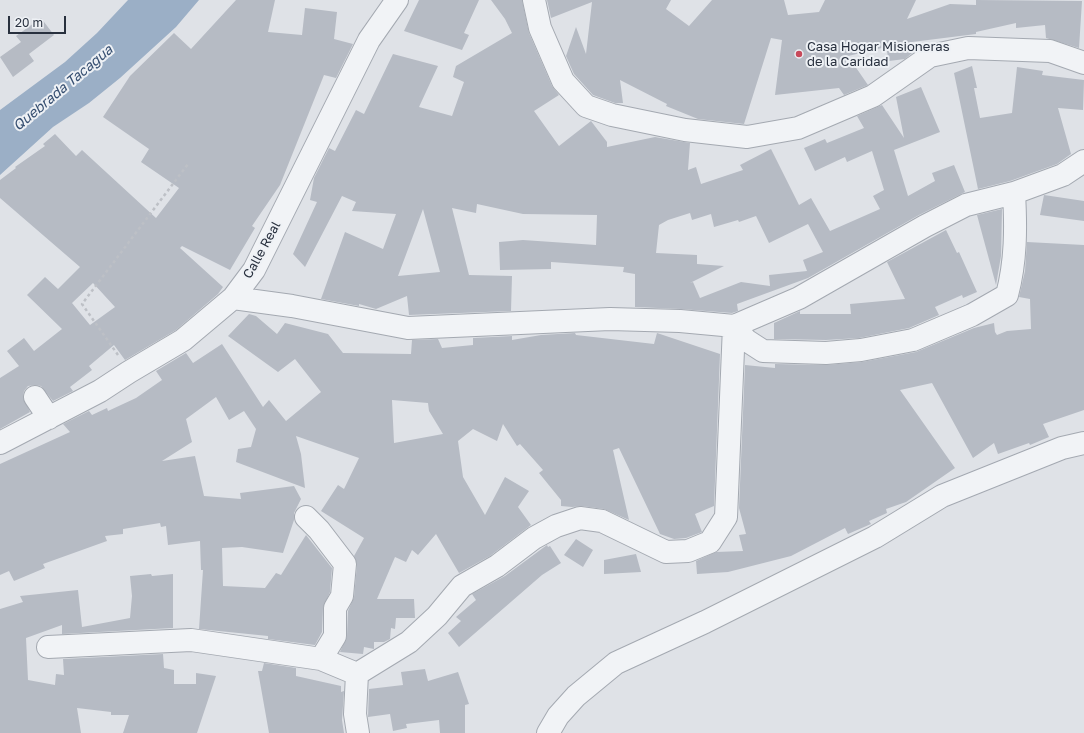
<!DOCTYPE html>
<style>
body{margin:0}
#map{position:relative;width:1084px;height:733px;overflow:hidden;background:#dfe2e7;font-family:"Golos Text",sans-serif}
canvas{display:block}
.scale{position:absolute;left:8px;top:16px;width:58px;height:18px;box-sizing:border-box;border:2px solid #28303e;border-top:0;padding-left:5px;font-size:12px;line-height:14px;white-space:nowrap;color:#28303e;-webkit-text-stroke:3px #eef1f5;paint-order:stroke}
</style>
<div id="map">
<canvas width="1084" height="733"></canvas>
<div class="scale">20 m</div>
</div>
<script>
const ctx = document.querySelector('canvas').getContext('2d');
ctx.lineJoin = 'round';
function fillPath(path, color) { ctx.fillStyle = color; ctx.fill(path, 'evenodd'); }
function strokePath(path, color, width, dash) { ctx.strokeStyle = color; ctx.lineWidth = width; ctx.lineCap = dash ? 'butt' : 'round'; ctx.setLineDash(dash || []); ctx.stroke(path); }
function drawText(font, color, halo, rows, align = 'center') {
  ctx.font = font + ' "Golos Text",sans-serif'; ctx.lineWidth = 4; ctx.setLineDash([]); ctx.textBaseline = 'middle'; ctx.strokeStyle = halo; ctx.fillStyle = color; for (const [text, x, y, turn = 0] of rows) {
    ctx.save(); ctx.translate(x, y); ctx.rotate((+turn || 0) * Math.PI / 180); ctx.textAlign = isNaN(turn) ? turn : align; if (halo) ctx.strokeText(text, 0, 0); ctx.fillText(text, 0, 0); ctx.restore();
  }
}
fillPath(new Path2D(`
 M128 0H199L176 27 120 78 89 103 53 127 0 175V110L65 62 97 33Z`), '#9bafc6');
fillPath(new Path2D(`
 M236 0H275L268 32 302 35 305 8 337 12 334 39 353 44 336 78 324 75 280 185 252 226 255 228 230 270 182 246 180 248 223 287 218 294 176 330 125 360 114 345 89 366 92 370 70 387 73 391 53 401 41 386 35 385 28 386 24 391 23 397 30 412 0 429V378L19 366 7 351 24 338 34 351 62 329 27 295 45 277 58 289 80 267 0 198V180L16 168 15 167 45 146 43 144 55 134 76 156 82 150 156 218 179 188 141 162 149 149 103 117 130 76 174 33 191 49ZM93 283 115 307 90 325 72 303Z
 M419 0H479L464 33 469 35 462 50 404 31Z
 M491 0H522L529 33 552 86 559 95 534 111 559 146 591 121 607 142V147L655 137 690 143 688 170 696 167 701 184 743 170 740 165 771 149 799 205 811 198 830 231 880 209 873 196 884 190 872 151 847 162 845 157 815 171 804 148 825 139 827 143 864 128 857 116 882 105 904 138 896 97 921 87 940 132 894 150 908 196 935 181 932 173 954 165 965 192 919 215 808 278 737 304 738 311 732 313 681 309 635 307V274L623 272 624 267 551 262V269L500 270 499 242 523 240 596 245 597 215 523 214 477 204 476 213 452 208 469 275 512 276 511 311 409 315 407 296 376 309 359 304V306L321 299 345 232 383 249 396 214 352 211 356 202 342 196 305 267 293 254 317 202 310 200 314 178 329 148 335 151 356 110 364 114 393 54 438 66 419 107 452 116 464 82 453 77 456 66 512 33 505 19ZM423 209 440 272 398 276ZM690 213 692 220 711 214 714 227 738 220 739 222 756 216 769 243 808 224 823 252 803 260 807 271 769 275 770 286 741 282 700 298 693 282 690 283 724 266 697 264V255L656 253 659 225 668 220Z
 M547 0H671L666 9 689 26 712 0H784L788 15 819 12 825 0H916L907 19 950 4 976 5V0L1082 1 1079 48 1046 38 1045 25 1016 28V23L976 32V34L912 42V53L905 59 889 61 886 47 848 56 868 85 844 95 839 88 775 95 782 40 771 38 744 124 698 119 666 106 667 104 620 80 623 103H615L593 95 574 74 566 56 576 27 586 54 592 2 551 18Z
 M41 18 54 35 29 54 34 61 13 77 0 57 21 42 16 36Z
 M972 66 977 88H974L980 118 1012 113 1017 67 1043 71 1042 75 1084 80 1083 110 1058 108 1071 154 1057 164 1010 181 978 189 954 73Z
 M1044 195 1084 201V221L1040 215Z
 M1002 209 1001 256 996 285 977 215Z
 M946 230 957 253 959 252 977 292 963 298 962 295 935 307 939 315 909 328 859 338 826 340 774 339V323L800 311V314H851L850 304 905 299 887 262Z
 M1027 242 1084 245V410L1043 424 1049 437 1030 445 1029 443 998 454 994 443 973 458 932 383 900 390 955 468 906 502 886 509 887 513 869 521 871 524 848 534 845 528 791 556 728 572 697 574 696 561 716 552 743 551 739 535 746 534 739 508 745 365 775 368V364L826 365 862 362 916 352 974 328 994 323 995 332 997 335 1007 331 1031 329 1030 299 1019 297 1025 271Z
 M249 314 256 316 277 334 285 323 328 334 343 353 411 354 412 340 438 339 442 348 473 345V338L512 336V340L541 335 575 333 576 335 654 344 657 333 720 354 714 506 695 514 702 532 686 538 674 539 660 534 619 448 613 450 629 520 604 509 582 506 572 507 561 506V500L539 473 543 470 520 444 517 446 503 424 497 441 473 429 458 441 463 477 485 515 505 477 529 491 518 507 531 525 490 556 459 573 436 534 418 555 412 550 406 562 395 557 377 599H414L415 618H396L395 629 391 628 390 639 384 642H374V649L364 647 363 654 340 652 347 636 348 611 354 597 357 565 354 556 364 538 321 511 338 485 344 489 359 458 296 436 301 454 305 488 236 462 238 449 251 447 256 429 244 411 229 420 216 397 186 419 192 442 162 461 195 456 204 496 241 499 240 493 294 486 301 499 294 513V520L283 553 242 547 222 548 223 586 265 588 276 573 281 575 306 535 332 568 330 592 323 608 322 632 315 645 268 639V636L199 629 203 570H201L200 541 168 545 166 526 161 527 160 523 123 529V534L105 536 107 541 43 564 45 568 14 581 9 571 0 575V464L70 432 63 424 89 411 92 415 107 408 108 411 136 398 162 380 156 371 186 353 193 363 222 344 263 407 269 400 286 421 321 392 295 359 278 372 228 336ZM392 400 428 403 429 411 443 434 394 443Z
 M576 539 593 550 583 567 564 555Z
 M547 545 548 547 550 546 561 563 542 575 459 647 448 633 461 621 456 617 476 600 472 594 505 576Z
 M636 554 641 572 604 574V560Z
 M151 574 152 576 173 574V628L62 634V625L26 638 28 680 55 685 56 674 64 675 63 659 163 654 164 668 174 670V684H196V673L216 676 197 733H123L129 715H111V712L77 708 81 733H0V609L23 602 20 596 78 590 82 627 130 618 132 596 130 576Z
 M264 663 296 668V676L341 686V692L344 691 342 720 344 733H269L258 671H262Z
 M425 669 428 681 458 672 469 704 465 705V733H440L439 720 406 724 407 728 393 731 390 714 368 717 369 689 403 685 401 672Z`), '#b6bbc4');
const minor = new Path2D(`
 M534 0 540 28 563 81 586 106 612 115 685 130 747 137 798 128 873 96 930 56 968 48 1050 51 1084 63
 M233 298 292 306 408 328 610 319 680 321 734 326 746 340 763 351 826 353 861 350 913 340 972 315 1007 295C1016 261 1016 228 1014 193
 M35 397 49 418
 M0 443 100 391 129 372 183 340 233 298 254 270 369 40 397 0
 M306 517 319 530 345 564 342 596 335 608V636L321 659
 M48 647 191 640 321 659 357 674
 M358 733 355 714 357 674 409 642 437 616 462 586 497 566 534 538 556 526 580 518 602 521 666 552 688 551 710 542 726 517 734 326 799 298 925 226 966 205 1014 193 1063 175 1084 161
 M548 733 558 716 576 696 616 663 705 622 875 537 942 496 1062 448 1084 443`);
strokePath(minor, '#a4a9b1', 24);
strokePath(new Path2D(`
 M118 355 82 304 188 164`), '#bdc0c6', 2.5, [3, 3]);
strokePath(minor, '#f1f3f6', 22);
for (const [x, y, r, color] of [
 [799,54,4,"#c7495a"]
]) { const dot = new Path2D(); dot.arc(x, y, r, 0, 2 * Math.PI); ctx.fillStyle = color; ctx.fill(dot); strokePath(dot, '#eef1f5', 1.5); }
drawText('13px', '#28303e', '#eef1f5', [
 ["Casa Hogar Misioneras",807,47],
 ["de la Caridad",807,62]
], 'left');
drawText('13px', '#28303e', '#eef1f5', [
 ["Calle Real",262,250,-61]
]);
drawText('italic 14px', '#354e70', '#eef1f5', [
 ["Quebrada Tacagua",63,88,-40]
]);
</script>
